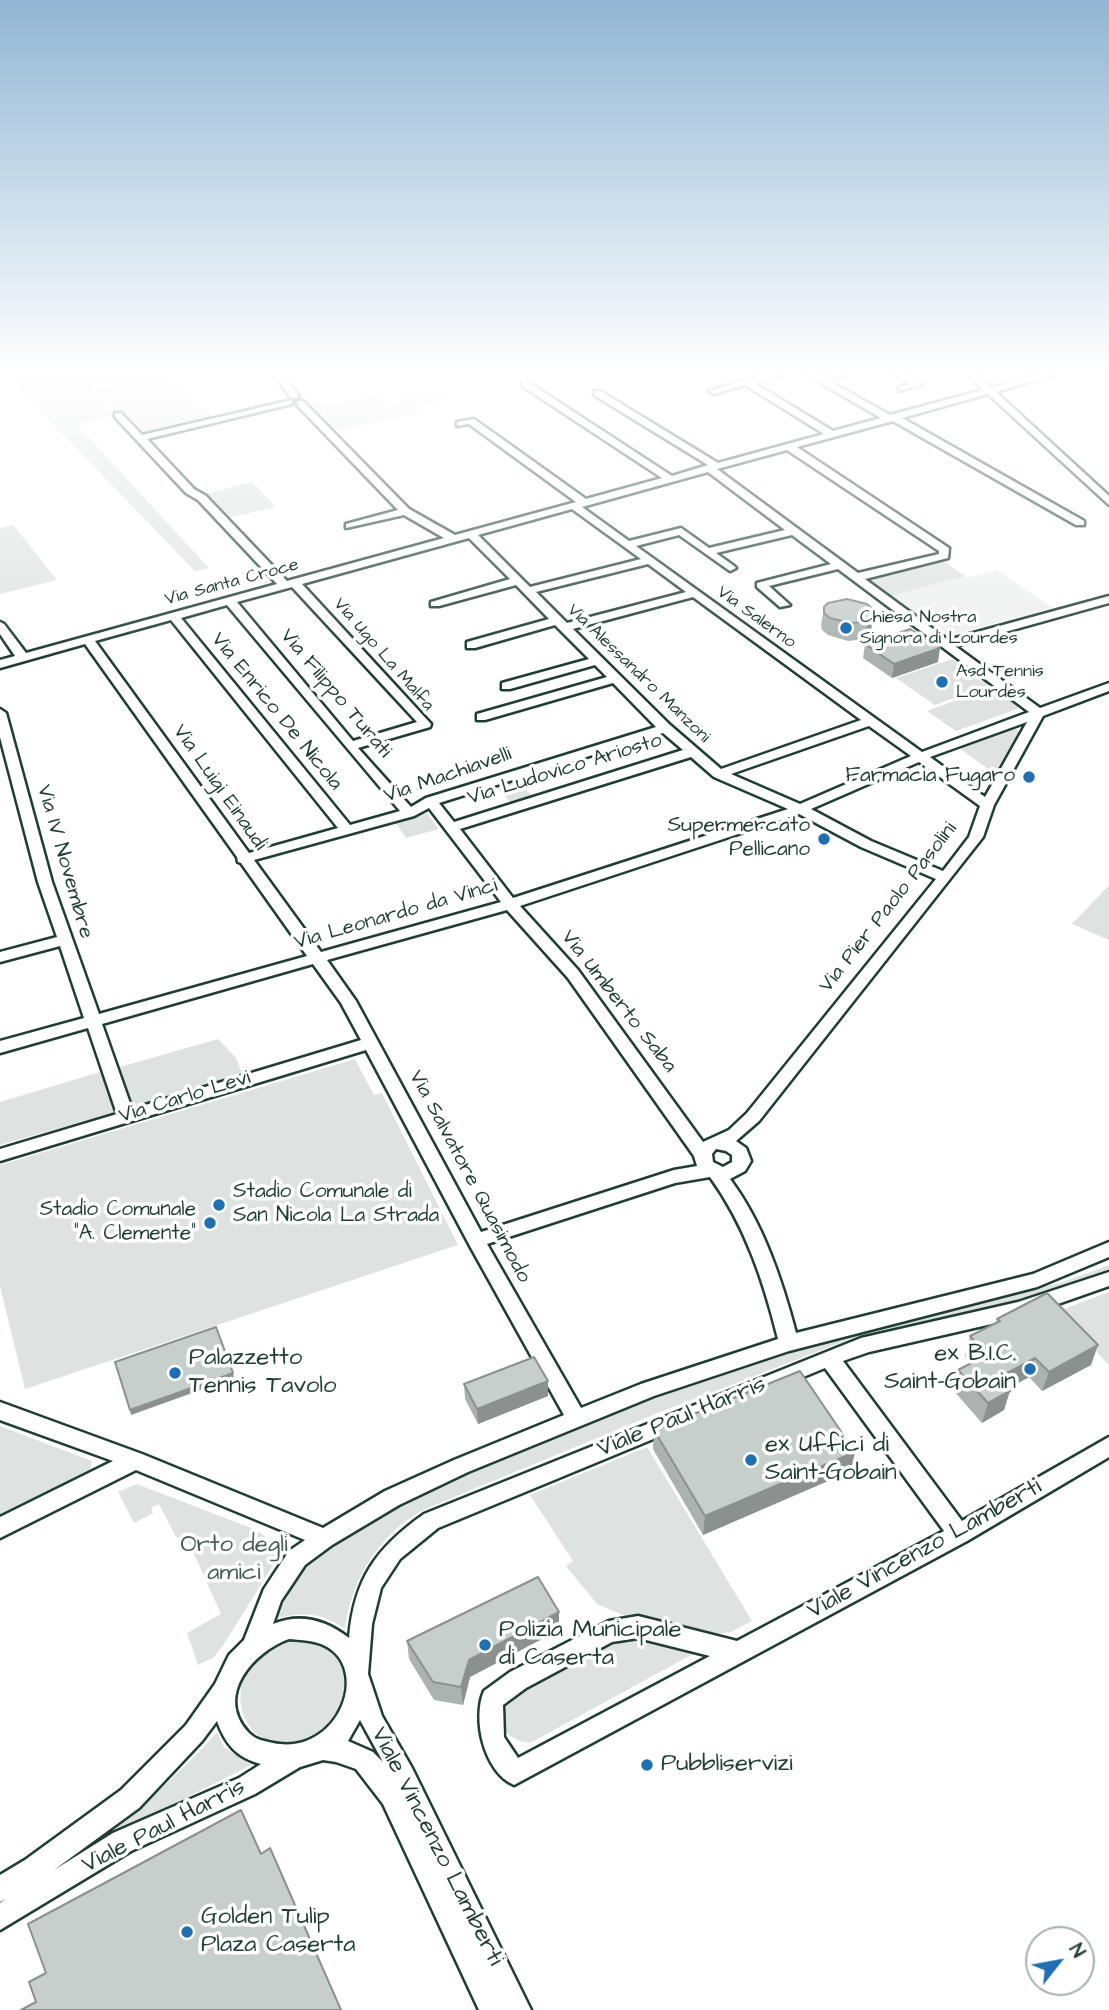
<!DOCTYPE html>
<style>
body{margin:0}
#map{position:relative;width:1109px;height:2010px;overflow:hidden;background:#fff;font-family:"Architects Daughter",sans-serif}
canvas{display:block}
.north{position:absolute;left:1025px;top:1926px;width:70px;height:70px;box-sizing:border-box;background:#fff;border:2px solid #a5b1ae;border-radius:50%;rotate:59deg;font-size:19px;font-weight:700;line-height:28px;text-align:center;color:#1f3d34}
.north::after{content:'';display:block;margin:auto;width:24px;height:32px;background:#1f6fb2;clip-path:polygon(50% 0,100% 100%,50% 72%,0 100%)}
</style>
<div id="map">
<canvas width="1109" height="2010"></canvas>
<div class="north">N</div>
</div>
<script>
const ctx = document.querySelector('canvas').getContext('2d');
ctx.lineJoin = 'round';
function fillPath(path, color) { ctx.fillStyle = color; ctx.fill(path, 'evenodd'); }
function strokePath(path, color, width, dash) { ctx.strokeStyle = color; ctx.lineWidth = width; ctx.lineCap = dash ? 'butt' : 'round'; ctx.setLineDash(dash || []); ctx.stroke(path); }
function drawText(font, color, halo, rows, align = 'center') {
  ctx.font = font + ' "Architects Daughter",sans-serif'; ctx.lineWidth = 7; ctx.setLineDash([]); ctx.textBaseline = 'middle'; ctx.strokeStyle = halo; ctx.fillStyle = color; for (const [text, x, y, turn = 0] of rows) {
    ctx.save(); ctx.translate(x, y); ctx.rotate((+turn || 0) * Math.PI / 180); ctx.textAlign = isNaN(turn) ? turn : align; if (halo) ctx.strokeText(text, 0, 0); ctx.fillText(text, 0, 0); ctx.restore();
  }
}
fillPath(new Path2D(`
 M943 561 967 578 997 570 1053 608 946 637 868 580Z`), '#eef1f0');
fillPath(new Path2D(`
 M13 374H154L89 387 116 416 76 424 209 568 195 571 26 396Z
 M165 374 212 416 142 433 96 388Z
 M425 392 446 399 417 406 425 412 335 431 320 417 309 400 327 405 378 395 392 405 414 394Z
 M252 482 276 507 227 518 205 494Z
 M13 525 57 580 0 594V528Z
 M943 561 965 576 890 596 868 580Z
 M952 659 989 685 935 705 896 678Z
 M991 687 1020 708 956 731 927 711Z
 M1012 727 1020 732 996 775 958 747Z
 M515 778 532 796 511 803 494 784Z
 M427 813 439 829 406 838 395 822Z
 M1109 885V940L1072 924Z
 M218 1039 236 1058 242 1073 133 1106 120 1067Z
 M355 1059 374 1095 382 1093 458 1245 25 1389 0 1286V1165Z
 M100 1072 115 1112 0 1145V1102Z
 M1109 1265V1269L1064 1289 853 1338 653 1415 442 1502C433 1506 421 1510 413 1516 375 1541 350 1585 345 1629 320 1612 304 1612 274 1619L312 1555 331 1538 445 1482 554 1435 602 1415 759 1359 980 1299 1060 1283Z
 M1109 1292V1365L1058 1311Z
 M0 1426 92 1461 89 1475 0 1517Z
 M647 1447 752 1621 731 1632 717 1634 625 1616 597 1604 566 1566 573 1561 530 1495Z
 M137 1484 251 1528C267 1536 273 1541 277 1559L222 1647 213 1658 198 1665 187 1633 221 1614 189 1543 176 1537 159 1504 151 1508 153 1513 134 1523 118 1492Z
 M303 1638C403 1656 317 1784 258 1735 228 1710 239 1663 272 1645 282 1640 292 1639 303 1638Z
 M625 1638 693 1654 530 1743C504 1741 491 1717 510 1696Z
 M217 1732 224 1747 251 1765 128 1827 79 1855C129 1818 176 1779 217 1732Z`), '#dee3e2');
const minor = new Path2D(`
 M273 374H282L299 396 297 398H291Z
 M767 374H782L754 383 833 431 881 418 805 374 820 376 849 374 827 380 890 415 983 390 967 374H976L991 388 1041 374H1055L996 392 1109 496V505L988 394 902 418 1084 521V525H1076L893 421 797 447 949 548 948 558 865 579 948 640 1109 596V603L955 646 1040 708 1109 683V691L1043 716 994 805 983 837 759 1121 736 1141 746 1148 751 1161 745 1171 730 1179C763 1223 782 1280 796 1333L1033 1274 1109 1242V1257L1037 1287 789 1351 654 1396 468 1472 399 1505 332 1545 305 1565 281 1601 273 1624C300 1613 326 1620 349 1638 354 1579 376 1548 424 1514L861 1338 1018 1302 1109 1272V1286L1018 1318 869 1352 843 1361 962 1521 1109 1437V1457L967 1541 514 1785C484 1772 472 1719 484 1691L510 1672 609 1621 638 1616 737 1641 944 1531 825 1368 438 1528 400 1559 381 1588 372 1624 368 1674 382 1716 412 1768 531 2010H479L383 1804 356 1769 336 1762 323 1760 300 1767 255 1794 131 1851 0 1930V1903L5 1899 0 1902V1875L25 1860 121 1790 186 1725 215 1684 229 1655 244 1640 264 1589 289 1551 305 1540 136 1470 0 1538V1517L113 1461 0 1420V1402L142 1454 323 1528 385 1491 454 1460 564 1415 470 1246 366 1050 0 1161V1149L117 1114 88 1028 0 1053V1041L84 1018 60 946 0 962V952L57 937 38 882 0 737V709L6 713 52 882 99 1014 307 956 241 863 238 862 237 857 85 644 0 668V660L15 656 0 634V622L4 624 26 653 277 584 198 500 186 493 115 417V413H121L142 435 292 400V404L147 439 194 489 206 496 287 581 444 538 404 515 346 528V524L398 510 297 405V401H303L409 509 455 535 576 502 469 424 457 426V422L474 419 586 499 662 478 522 386V382H528L672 476 708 465 594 395V391H600L718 463 824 434 745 385 714 394 709 391ZM787 450 939 551V554L858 573 717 469ZM708 472 785 530 709 548 681 528 629 541 582 507ZM572 509 641 559 530 587 478 535ZM679 535 730 571 736 568 734 566 716 553 792 535 831 564 757 583V587L780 607 790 605 769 586 838 569 1029 712 922 752 636 546ZM469 538 510 579 431 602V606H439L516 585 549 619 467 642V648H475L555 625 589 659 502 683V689H510L595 665 607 677 477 714V720H485L613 683 656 727 426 798 411 807 358 748 430 727 431 724 302 584ZM648 564 686 592 567 623 536 592ZM292 587 417 722 353 741 237 602ZM693 597 861 720 721 769 670 725 573 629ZM227 605 400 811 350 825 181 618ZM171 620 338 828 249 853 95 641ZM1027 722 985 797 930 757ZM869 726 911 756 800 804 731 774ZM663 733 683 750 454 822 439 803ZM691 757 714 777 788 809 513 898 460 829ZM919 762 980 806 969 837 943 871 871 841 811 809ZM429 808 501 902 321 952 254 860 414 816ZM799 814 861 847 936 879 747 1113 729 1130 703 1142 578 970 520 906ZM507 910 568 978 694 1156 697 1166 674 1170 481 1232 356 1001 327 960ZM313 964 341 1003 361 1040 132 1109 102 1024ZM716 1149 726 1151 732 1155V1162L723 1167 713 1162 712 1154ZM710 1177C745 1225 764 1282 778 1339L641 1384 581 1408 487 1244 675 1183ZM638 1638 710 1656 518 1758 504 1737 503 1705 526 1688 612 1642ZM289 1639C299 1640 311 1640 321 1644 374 1665 339 1757 273 1743 264 1741 256 1740 249 1733 214 1696 253 1652 289 1639ZM360 1720 383 1762 373 1752 348 1741ZM217 1721C225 1744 237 1758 261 1764L239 1778 113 1833 54 1870 139 1808 202 1741Z
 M894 374H905L923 384 899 391V387L910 384Z`);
strokePath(minor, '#1f3d34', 5);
fillPath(minor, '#fff');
fillPath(new Path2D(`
 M824 607 873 614 871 632 865 639 848 641 828 635 822 630 821 625Z
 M865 644 938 662 892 678 863 658Z
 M997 1319 1091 1365 1042 1391 1029 1377 1008 1389 1004 1410 982 1423 953 1390 958 1370 972 1363 965 1356 970 1336 996 1323Z
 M548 1381V1396L478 1424 465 1399 464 1384Z
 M654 1430 851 1471 703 1535 653 1449Z
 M559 1630 470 1677 463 1705 434 1700 409 1659 407 1641Z`), '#abb2af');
fillPath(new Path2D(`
 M873 614 871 632 865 639 867 622Z
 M940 648 938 662 892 678 894 664Z
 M1098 1345 1091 1365 1042 1391 1049 1372Z
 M1035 1358 1029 1377 992 1397 998 1378Z
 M233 1373 234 1378 131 1415 130 1410Z
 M548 1381V1396L478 1424 477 1409Z
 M1010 1391 1004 1410 982 1423 988 1403Z
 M855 1452 851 1471 703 1535 705 1516Z
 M559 1612V1630L470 1677 463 1705 461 1687 469 1660Z`), '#8b918f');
const building = new Path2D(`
 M847 599 867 604 873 609V614L867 622 850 623 830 618 824 613V607L828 603Z
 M910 629 940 648 894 664 865 644Z
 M1047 1293 1098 1345 1049 1372 1035 1358 998 1378 1010 1391 988 1403 958 1370 987 1355 970 1336 1000 1321 997 1319Z
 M216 1327 233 1373 130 1410 115 1362Z
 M534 1357 548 1381 477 1409 464 1384Z
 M800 1371 855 1452 705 1516 654 1430Z
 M538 1577 559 1612 469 1660 461 1687 433 1682 407 1641Z
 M241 1810 261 1854 270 1848 341 2010H21L36 2002 29 1982 46 1973 28 1924Z`);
fillPath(building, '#c7cfcc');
strokePath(building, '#8b918f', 2);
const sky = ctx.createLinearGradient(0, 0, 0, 655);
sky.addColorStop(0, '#91b6d4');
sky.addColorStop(0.57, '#fff');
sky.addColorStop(1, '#ffffff00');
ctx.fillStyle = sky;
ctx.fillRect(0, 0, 1109, 655);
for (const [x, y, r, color] of [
 [846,628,7,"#1f6fb2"],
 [942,682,7,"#1f6fb2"],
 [1029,777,7,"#1f6fb2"],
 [824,839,7,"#1f6fb2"],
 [219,1205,7,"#1f6fb2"],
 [210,1223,7,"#1f6fb2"],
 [1030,1369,7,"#1f6fb2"],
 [175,1373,7,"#1f6fb2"],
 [751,1460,7,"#1f6fb2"],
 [485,1645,7,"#1f6fb2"],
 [647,1765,7,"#1f6fb2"],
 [187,1932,7,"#1f6fb2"]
]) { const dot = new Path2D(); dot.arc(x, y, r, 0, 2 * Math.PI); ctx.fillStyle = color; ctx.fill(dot); strokePath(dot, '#fff', 2.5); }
drawText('18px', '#1f3d34', '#fff', [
 ["Via Santa Croce",232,583,-15],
 ["Via Salerno",756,618,36],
 ["Via Ugo La Malfa",383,655,49],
 ["Via Alessandro Manzoni",638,674,44]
]);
drawText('18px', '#1f3d34', '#fff', [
 ["Chiesa Nostra",860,618],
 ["Signora di Lourdes",860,639],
 ["Asd Tennis",956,672],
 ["Lourdes",956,693]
], 'left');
drawText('21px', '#1f3d34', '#fff', [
 ["Via Filippo Turati",335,694,50],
 ["Via Enrico De Nicola",276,712,51],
 ["Via Ludovico Ariosto",565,770,-17],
 ["Via Machiavelli",448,776,-19],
 ["Via Luigi Einaudi",219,788,55],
 ["Via IV Novembre",64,862,74],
 ["Via Pier Paolo Pasolini",889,908,-52],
 ["Via Leonardo da Vinci",396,915,-16],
 ["Via Umberto Saba",618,1002,52],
 ["Via Carlo Levi",185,1098,-17],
 ["Via Salvatore Quasimodo",469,1177,62]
]);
drawText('21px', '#1f3d34', '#fff', [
 ["Farmacia Fugaro",1015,777],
 ["Supermercato",810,827],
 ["Pellicano",810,851],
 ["Stadio Comunale di",233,1193,"left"],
 ["San Nicola La Strada",233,1217,"left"],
 ["Stadio Comunale",196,1211],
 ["\"A. Clemente\"",196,1235]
], 'right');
drawText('24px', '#1f3d34', '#fff', [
 ["ex B.I.C.",1016,1355,"right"],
 ["Saint-Gobain",1016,1383,"right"],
 ["Palazzetto",189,1359],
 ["Tennis Tavolo",189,1387],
 ["ex Uffici di",765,1446],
 ["Saint-Gobain",765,1474],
 ["Polizia Municipale",499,1631],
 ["di Caserta",499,1659],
 ["Pubbliservizi",661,1765],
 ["Golden Tulip",201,1918],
 ["Plaza Caserta",201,1946]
], 'left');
drawText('24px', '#1f3d34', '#fff', [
 ["Viale Paul Harris",682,1418,-22],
 ["Viale Vincenzo Lamberti",925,1550,-29],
 ["Viale Paul Harris",164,1827,-27],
 ["Viale Vincenzo Lamberti",436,1847,63]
]);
drawText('24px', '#455e57', '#fff', [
 ["Orto degli",234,1546],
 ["amici",234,1574]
]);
</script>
